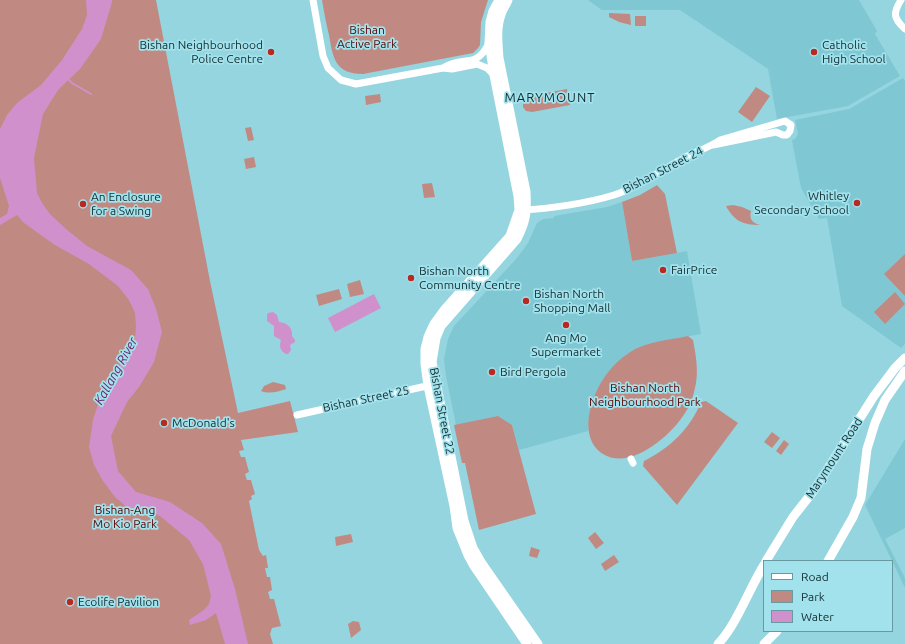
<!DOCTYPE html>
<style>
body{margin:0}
#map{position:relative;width:905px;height:644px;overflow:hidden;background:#95d5df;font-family:Ubuntu,sans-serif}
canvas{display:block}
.legend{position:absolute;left:763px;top:560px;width:130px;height:72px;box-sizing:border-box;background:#a2e2ec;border:1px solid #699aa1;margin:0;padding:5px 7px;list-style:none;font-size:12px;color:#132d31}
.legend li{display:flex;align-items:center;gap:8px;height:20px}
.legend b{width:20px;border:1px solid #699aa1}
</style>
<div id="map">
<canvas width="905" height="644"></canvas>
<ul class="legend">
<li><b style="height:5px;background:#fff"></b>Road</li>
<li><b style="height:11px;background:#c08a82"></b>Park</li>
<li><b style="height:11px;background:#d090cc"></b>Water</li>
</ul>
</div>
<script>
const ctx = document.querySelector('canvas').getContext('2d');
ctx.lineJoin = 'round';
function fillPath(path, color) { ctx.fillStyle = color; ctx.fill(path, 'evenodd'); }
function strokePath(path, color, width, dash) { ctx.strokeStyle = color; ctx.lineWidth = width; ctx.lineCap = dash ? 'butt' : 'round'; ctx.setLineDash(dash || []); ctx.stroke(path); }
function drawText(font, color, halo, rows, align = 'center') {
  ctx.font = font + ' Ubuntu,sans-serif'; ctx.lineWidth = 3.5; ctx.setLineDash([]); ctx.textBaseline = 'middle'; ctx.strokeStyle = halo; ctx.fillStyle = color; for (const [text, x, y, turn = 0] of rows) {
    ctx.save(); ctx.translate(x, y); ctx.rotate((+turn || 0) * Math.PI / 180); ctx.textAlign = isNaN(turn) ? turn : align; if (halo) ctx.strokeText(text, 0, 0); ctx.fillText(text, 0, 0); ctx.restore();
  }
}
fillPath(new Path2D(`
 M588 0H859L877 31 875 34 900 76 848 106 777 119 768 69 680 10H602Z
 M903 78 905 81V344L901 348 842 306 827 218 819 219 801 188 792 140 795 139 798 134 795 120 849 109Z
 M622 202 632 261 687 251 701 334 649 344 631 351 616 363 603 379 594 397 589 415 588 431 519 450 512 425 498 416 456 425 446 376 444 359 448 339 454 326 517 258 528 243 537 223 543 219 554 218V216L607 207Z
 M905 439V528L885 539 905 578V588L865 505Z`), '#7fc8d3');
fillPath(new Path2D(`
 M0 0H156L210 281 238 413 290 401 298 432 241 440 244 450 239 451 241 457H245L249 472 245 474 247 480H251L255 494 251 496 252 499 249 501 259 550 263 556 266 555 268 568H265L267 577H270L272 590 268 592 270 599H274L281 626 272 628 270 634 273 644H0Z
 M322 0H488L481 22 480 45 478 48 473 53 363 74C335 74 333 58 329 35 326 23 324 12 322 0Z
 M609 13 630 14 631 25 619 22 609 17Z
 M635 16H646V26H635Z
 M756 87 770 96 752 122 738 112Z
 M567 89 570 105 532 112 526 111 523 107V102L529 96Z
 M380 94 381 102 366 105 365 96Z
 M251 127 254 140 248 141 245 128Z
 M254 157 256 167 246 169 244 159Z
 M432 183 435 197 424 198 422 184Z
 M657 185 665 194 677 253 632 261 622 202 640 195Z
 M733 205 742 207 751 211C749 219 752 223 760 225 743 225 734 221 726 206Z
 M905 254V296L884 274Z
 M360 280 364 294 350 297 347 284Z
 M339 289 342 299 319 306 316 295Z
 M895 292 905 304 885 324 874 312Z
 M688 336 693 340C696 356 699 372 695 388 693 397 690 406 685 413 671 436 630 471 603 454 575 436 593 389 610 370 615 363 623 357 630 352 647 341 669 340 688 336Z
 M273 382 285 385 286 389C278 392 269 394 261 391L264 386Z
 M706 401 738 423 677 505 643 466 644 461C670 448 690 429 701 402Z
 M498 416 512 425 536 514 479 530 465 463H462L454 425Z
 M772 432 780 438 772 448 764 442Z
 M784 440 789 444 781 455 776 451Z
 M595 532 604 543 596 549 588 538Z
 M351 534 353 542 336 546 335 537Z
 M531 547 540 550 537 558 529 556Z
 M614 555 619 562 605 571 601 564Z
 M353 621 359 622 361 630 351 638 348 624Z`), '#c08a82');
fillPath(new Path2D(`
 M86 0H112V2L101 39 80 69 58 90 43 114 34 158 37 193 42 203 50 214 66 229 87 246 131 270 148 289 156 309 162 332 154 362 139 387 127 402 111 436 118 471 136 492 170 502 202 523 221 544 235 589 248 644H225L216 613 206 620 190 625 189 620 204 610 209 604 211 596 203 564 189 540 160 516 149 511H139L129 509 115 497 103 481 94 465 89 447 93 420 99 401 135 339 136 326 135 313 129 300 118 286 89 264 55 245 24 223 17 215 0 225V218L7 214 9 206 0 178V129L7 115 17 103 41 85 62 60 82 29 87 15Z
 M374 294 381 308 335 332 328 318Z
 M273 312 277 315 279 322C287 323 293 327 292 336L295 340V342L290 345 291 350 288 354H286C280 351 279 346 281 340L274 336V326L267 321V315L268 313Z`), '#d090cc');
strokePath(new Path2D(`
 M67 78 72 83 91 94`), '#d090cc', 2);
strokePath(new Path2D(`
 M313 0 323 56 328 68 341 80 356 84 443 68 452 69 477 64 487 68 494 75
 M901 0C893 13 893 18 905 29
 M443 68C464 54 475 71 489 43
 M523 210C549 209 588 203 614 195 639 187 661 170 684 158 696 151 709 148 720 140L785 121 791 125 790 131 787 135H783L776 132 713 145
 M297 415 431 385
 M631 459 633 463`), '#fff', 7);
strokePath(new Path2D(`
 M499 0 493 11 490 22 489 43 494 75 518 196 519 210 510 236 445 309 434 324 428 337 425 349V364L428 386 454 506 457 528 468 555 474 566 527 644
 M508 0C506 5 502 10 501 15 496 28 498 44 499 58L526 192C527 213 526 221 517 239L441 326 436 338 432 362 464 521 473 548 481 562 538 644
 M766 561 793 517 815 489 874 396 895 368 905 358
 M828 561 853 517 861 498 867 449 875 423 885 400 905 371
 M718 644C737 624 749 589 764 565
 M764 644 777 631`), '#fff', 9);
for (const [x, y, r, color] of [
 [271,52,4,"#b82a21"],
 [814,52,4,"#b82a21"],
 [857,203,4,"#b82a21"],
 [83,204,4,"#b82a21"],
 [663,270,4,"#b82a21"],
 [411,278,4,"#b82a21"],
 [526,301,4,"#b82a21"],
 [566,325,4,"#b82a21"],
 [492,372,4,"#b82a21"],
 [164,423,4,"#b82a21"],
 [70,602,4,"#b82a21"]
]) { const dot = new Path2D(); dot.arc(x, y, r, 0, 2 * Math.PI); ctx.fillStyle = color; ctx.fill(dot); strokePath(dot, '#a2e2ec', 1.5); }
drawText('12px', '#580604', '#a2e2ec', [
 ["Bishan",367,30],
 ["Active Park",367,44],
 ["Bishan North",645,388],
 ["Neighbourhood Park",645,402],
 ["Bishan-Ang",125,510],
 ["Mo Kio Park",125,524]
]);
drawText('12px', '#132d31', '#a2e2ec', [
 ["Bishan Neighbourhood",263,45,"right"],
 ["Police Centre",263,59,"right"],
 ["Catholic",822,45],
 ["High School",822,59],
 ["Whitley",849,196,"right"],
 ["Secondary School",849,210,"right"],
 ["An Enclosure",91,197],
 ["for a Swing",91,211],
 ["FairPrice",671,270],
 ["Bishan North",419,271],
 ["Community Centre",419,285],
 ["Bishan North",534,294],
 ["Shopping Mall",534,308],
 ["Ang Mo",566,338,"center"],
 ["Supermarket",566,352,"center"],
 ["Bird Pergola",500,372],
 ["McDonald's",172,423],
 ["Ecolife Pavilion",78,602]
], 'left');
drawText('12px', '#132d31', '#a2e2ec', [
 ["Bishan Street 24",663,170,-27],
 ["Bishan Street 25",366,399,-12],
 ["Bishan Street 22",442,411,79],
 ["Marymount Road",834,458,-57]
]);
ctx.letterSpacing = '1px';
drawText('13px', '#132d31', '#a2e2ec', [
 ["MARYMOUNT",550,98]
]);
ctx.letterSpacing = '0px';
drawText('italic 13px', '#6a1e68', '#a2e2ec', [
 ["Kallang River",116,371,-61]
]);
</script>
